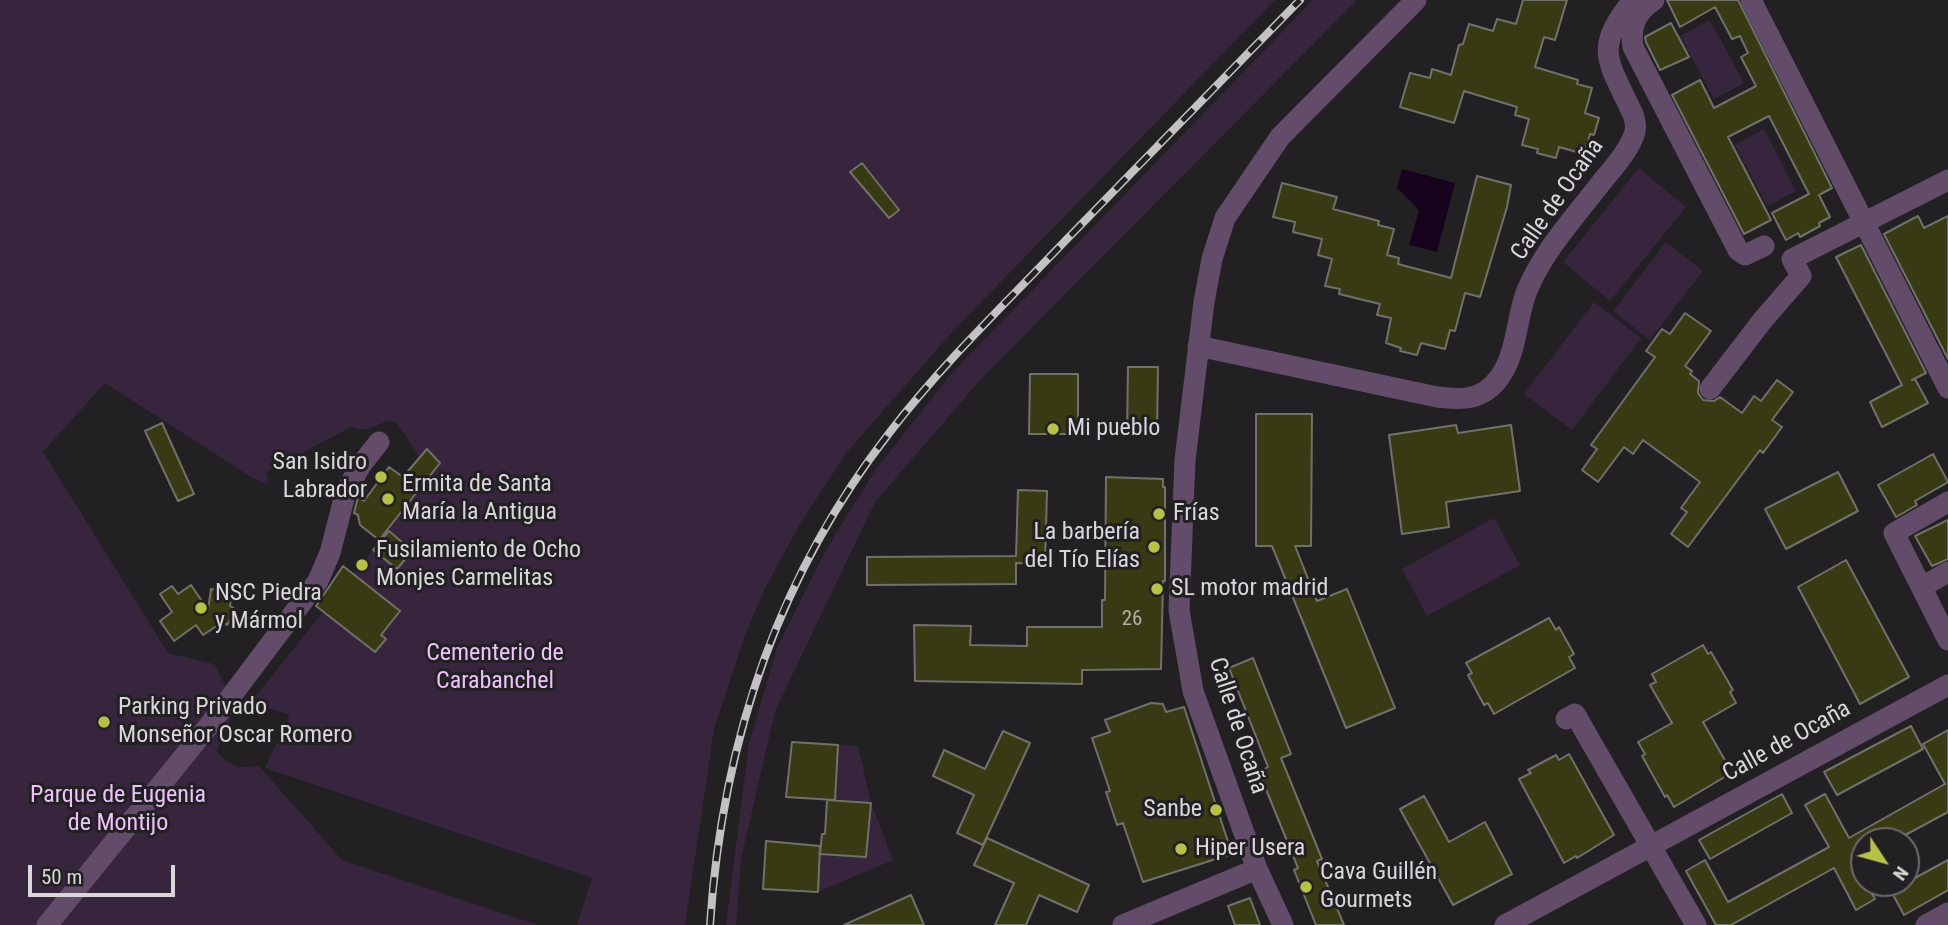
<!DOCTYPE html>
<meta charset="utf-8">
<style>
body{margin:0}
#map{position:relative;width:1948px;height:925px;overflow:hidden;background:#232024;font-family:"Roboto Condensed",sans-serif}
canvas{display:block}
.north{position:absolute;left:1850px;top:827px;width:70px;height:70px;box-sizing:border-box;background:#232024;border:2px solid #6c696d;border-radius:50%;rotate:126deg;font-size:19px;font-weight:700;line-height:28px;text-align:center;color:#d9d7da}
.north::after{content:'';display:block;margin:auto;width:24px;height:32px;background:#b7c148;clip-path:polygon(50% 0,100% 100%,50% 72%,0 100%)}
.scale{position:absolute;left:28px;top:865px;width:147px;height:32px;box-sizing:border-box;border:4px solid #d9d7da;border-top:0;padding-left:9px;font-size:21px;line-height:24px;white-space:nowrap;color:#d9d7da;-webkit-text-stroke:5px #232024;paint-order:stroke}
</style>
<div id="map">
<canvas width="1948" height="925"></canvas>
<div class="north">N</div>
<div class="scale">50 m</div>
</div>
<script>
const ctx = document.querySelector('canvas').getContext('2d');
ctx.lineJoin = 'round';
function fillPath(path, color) { ctx.fillStyle = color; ctx.fill(path, 'evenodd'); }
function strokePath(path, color, width, dash) { ctx.strokeStyle = color; ctx.lineWidth = width; ctx.lineCap = dash ? 'butt' : 'round'; ctx.setLineDash(dash || []); ctx.stroke(path); }
function drawText(font, color, halo, rows, align = 'center') {
  ctx.font = font + ' "Roboto Condensed",sans-serif'; ctx.lineWidth = 6; ctx.setLineDash([]); ctx.textBaseline = 'middle'; ctx.strokeStyle = halo; ctx.fillStyle = color; for (const [text, x, y, turn = 0] of rows) {
    ctx.save(); ctx.translate(x, y); ctx.rotate((+turn || 0) * Math.PI / 180); ctx.textAlign = isNaN(turn) ? turn : align; if (halo) ctx.strokeText(text, 0, 0); ctx.fillText(text, 0, 0); ctx.restore();
  }
}
fillPath(new Path2D(`
 M0 0H1275L954 330 847 452 801 522 764 590 744 638 714 729 685 925H577L592 878 265 768 290 715 251 702 382 538 375 532 426 479 412 466 420 457 397 424 389 420C376 426 365 433 351 427L266 472 269 485 253 478 105 383 43 452 168 653 214 664C224 683 235 701 229 724 226 733 220 740 217 751 229 768 239 768 259 766L342 860 538 925H0Z
 M1313 0H1357L980 380 875 502 775 711 741 859 736 925H726L749 743 777 648 827 548 876 469 951 374Z
 M1710 20 1744 83 1714 99 1680 36Z
 M1764 129 1796 191 1767 206 1735 145Z
 M1639 168 1686 207 1610 301 1563 262Z
 M1666 242 1703 271 1650 340 1613 311Z
 M1594 302 1641 338 1572 430 1524 394Z
 M1494 518 1520 565 1427 616 1402 569Z
 M838 745 858 746 871 803 893 860 818 892 820 854 867 857 868 842 853 841 870 803 835 800 836 779 823 778 837 764Z`), '#36253c');
fillPath(new Path2D(`
 M1402 169 1455 183 1437 252 1409 245 1419 210 1397 188Z`), '#17031d');
const building = new Path2D(`
 M1523 0H1567L1555 40 1544 37 1535 67 1578 80 1577 84 1592 88 1585 113 1599 118 1594 135 1590 134 1584 154 1559 147 1556 158 1537 153 1538 149 1522 145 1529 119 1515 115 1517 107 1464 91 1454 123 1400 107 1410 73 1430 78 1432 69 1451 75 1459 45 1463 44 1469 24 1493 31 1497 19 1516 24Z
 M1667 0H1738L1832 188 1819 195 1830 217 1819 223 1820 226 1800 237 1798 233 1786 240 1772 213 1809 194 1769 116 1728 137 1771 220 1744 234 1672 95 1700 80 1714 108 1756 86 1741 57 1748 53 1740 36 1732 39 1715 7 1680 27Z
 M1671 23 1689 57 1660 70 1646 42 1645 37Z
 M862 163 899 210 889 218 850 172Z
 M1477 176 1511 185 1507 207 1480 297 1465 293 1455 331 1450 330 1445 349 1421 343 1417 355 1400 351 1401 348 1386 343 1391 318 1377 315 1380 304 1339 294 1340 289 1325 286 1332 259 1318 255 1322 239 1293 232 1295 222 1273 217 1282 183 1337 197 1333 209 1379 221 1378 225 1394 229 1387 255 1399 258 1398 264 1451 278Z
 M1918 216 1924 228 1948 216V359L1884 234Z
 M1861 245 1926 373 1912 380 1915 379 1928 403 1882 427 1870 402 1902 385 1836 257Z
 M1685 313 1711 331 1685 366 1692 371 1690 374 1699 381 1698 393 1703 400 1714 401 1720 397 1742 413 1754 396 1761 401 1777 380 1793 392 1772 420 1782 427 1763 453 1760 450 1688 547 1671 534 1687 512 1681 508 1700 482 1643 440 1633 454 1624 447 1598 482 1582 470 1597 449 1591 445 1655 357 1646 351 1662 329 1670 334Z
 M1128 367H1158L1157 434 1127 433Z
 M1030 374H1078V434H1029Z
 M1256 414H1312L1311 546H1295L1317 601 1347 589 1395 708 1346 728 1272 546H1256Z
 M162 423 194 494 178 501 145 431Z
 M1456 425 1458 433 1511 425 1520 491 1446 502 1449 527 1402 534 1389 435Z
 M427 449 440 463 379 540 360 525 358 515 354 513 358 497 364 501 389 467 403 477Z
 M1933 454 1948 482 1915 501 1917 505 1896 517 1878 485Z
 M1838 472 1858 511 1786 549 1765 509Z
 M1106 477 1163 479V487H1165V581H1163L1161 669 1082 670V684L915 681 914 625 971 626 970 645 1027 646V627H1102V600H1105Z
 M1018 490 1047 491 1045 564 1016 563V584L867 585V557L1016 556Z
 M1948 520V559L1932 566 1915 536Z
 M389 531 403 543 397 550 407 557 397 569 373 550Z
 M1846 560 1909 677 1860 704 1798 587Z
 M343 566 400 611 381 635 386 639 375 652 316 606Z
 M191 585 208 610 211 589 232 592 230 606 237 610 227 625 223 622 203 635 196 625 174 641 160 621 172 612 160 594 172 586 178 594Z
 M1549 618 1556 630 1559 627 1574 654 1569 657 1575 668 1494 714 1488 703 1484 705 1468 675 1472 673 1466 663Z
 M1703 645 1708 654 1711 652 1733 690 1730 692 1736 703 1703 722 1726 762 1722 764 1728 775 1674 807 1667 795 1665 797 1642 756 1645 754 1638 742 1672 723 1650 685 1656 682 1652 674Z
 M1253 658 1291 754 1281 758 1322 859 1317 861 1344 925H1316L1294 870 1298 868 1259 772 1268 767 1229 668Z
 M1151 703 1163 704 1166 712 1184 707 1232 854 1143 882 1123 823 1117 825 1106 792 1110 791 1092 738 1110 732 1105 720Z
 M1911 726 1923 749 1837 795 1824 772Z
 M1948 730V812L1894 841H1864V883H1866L1875 899 1856 910 1834 868 1731 925H1716L1686 871 1705 860 1728 902 1829 847 1805 805 1825 794 1849 838 1945 784 1923 744Z
 M1003 731 1030 743 983 845 957 833 974 795 933 776 944 750 985 769Z
 M792 742 838 745 835 800 786 797Z
 M1569 754 1614 835 1577 858 1576 856 1564 863 1519 779 1531 773 1528 770 1556 755 1559 760Z
 M1782 794 1792 813 1710 859 1699 840Z
 M1424 796 1449 842 1485 822 1512 874 1453 905 1400 809Z
 M827 800 871 803 866 857 820 854 822 834H825Z
 M987 838 1089 885 1077 912 1039 895 1026 925H995L1014 883 974 865Z
 M766 841 820 846 818 892 763 889Z
 M1948 860V890L1904 915 1891 891Z
 M911 895 924 925H844Z
 M1250 898 1260 925H1235L1228 906Z`);
fillPath(building, '#373a12');
strokePath(building, '#70716b', 2);
strokePath(new Path2D(`
 M1654 0C1636 12 1630 26 1633 47L1738 250 1745 255 1764 246
 M1751 0 1948 388
 M1198 346 1437 397C1462 400 1482 401 1499 378 1517 354 1516 320 1526 293 1543 250 1577 215 1604 179 1615 166 1628 151 1634 135 1637 127 1635 118 1631 110 1607 59 1594 49 1633 0
 M1710 389 1762 321 1801 276 1792 259 1948 180
 M1948 502 1894 533 1948 640
 M1922 587 1948 572
 M1566 719 1575 714 1696 925
 M47 925 211 723 318 581 330 553 346 491 361 465 379 442
 M1123 925 1257 869
 M1283 925 1257 869 1193 691 1179 610 1185 460 1204 302 1212 259 1225 218 1280 137 1416 0
 M1505 925 1948 685
 M1926 925 1948 913`), '#624c69', 21);
const rail = new Path2D(`
 M710 925C722 743 777 577 890 432 943 363 1006 303 1066 240 1144 160 1222 80 1300 0`);
strokePath(rail, '#c3c1c4', 8);
strokePath(rail, '#232024', 5, [16]);
for (const [x, y, r, color] of [
 [1053,429,7,"#b7c148"],
 [381,477,7,"#b7c148"],
 [388,499,7,"#b7c148"],
 [1159,514,7,"#b7c148"],
 [1154,547,7,"#b7c148"],
 [362,565,7,"#b7c148"],
 [1157,589,7,"#b7c148"],
 [201,608,7,"#b7c148"],
 [104,722,7,"#b7c148"],
 [1216,810,7,"#b7c148"],
 [1181,849,7,"#b7c148"],
 [1306,887,7,"#b7c148"]
]) { const dot = new Path2D(); dot.arc(x, y, r, 0, 2 * Math.PI); ctx.fillStyle = color; ctx.fill(dot); strokePath(dot, '#232024', 2.5); }
drawText('21px', '#b0b0a8', null, [
 ["26",1132,620]
]);
drawText('24px', '#d9d7da', '#232024', [
 ["Calle de Ocaña",1558,200,-55],
 ["Calle de Ocaña",1237,726,72],
 ["Calle de Ocaña",1787,742,-29]
]);
drawText('24px', '#d9d7da', '#232024', [
 ["Mi pueblo",1067,429],
 ["San Isidro",367,463,"right"],
 ["Labrador",367,491,"right"],
 ["Ermita de Santa",402,485],
 ["María la Antigua",402,513],
 ["Frías",1173,514],
 ["La barbería",1140,533,"right"],
 ["del Tío Elías",1140,561,"right"],
 ["Fusilamiento de Ocho",376,551],
 ["Monjes Carmelitas",376,579],
 ["SL motor madrid",1171,589],
 ["NSC Piedra",215,594],
 ["y Mármol",215,622],
 ["Parking Privado",118,708],
 ["Monseñor Oscar Romero",118,736],
 ["Sanbe",1202,810,"right"],
 ["Hiper Usera",1195,849],
 ["Cava Guillén",1320,873],
 ["Gourmets",1320,901]
], 'left');
drawText('24px', '#edc2fb', '#232024', [
 ["Cementerio de",495,654],
 ["Carabanchel",495,682],
 ["Parque de Eugenia",118,796],
 ["de Montijo",118,824]
]);
</script>
